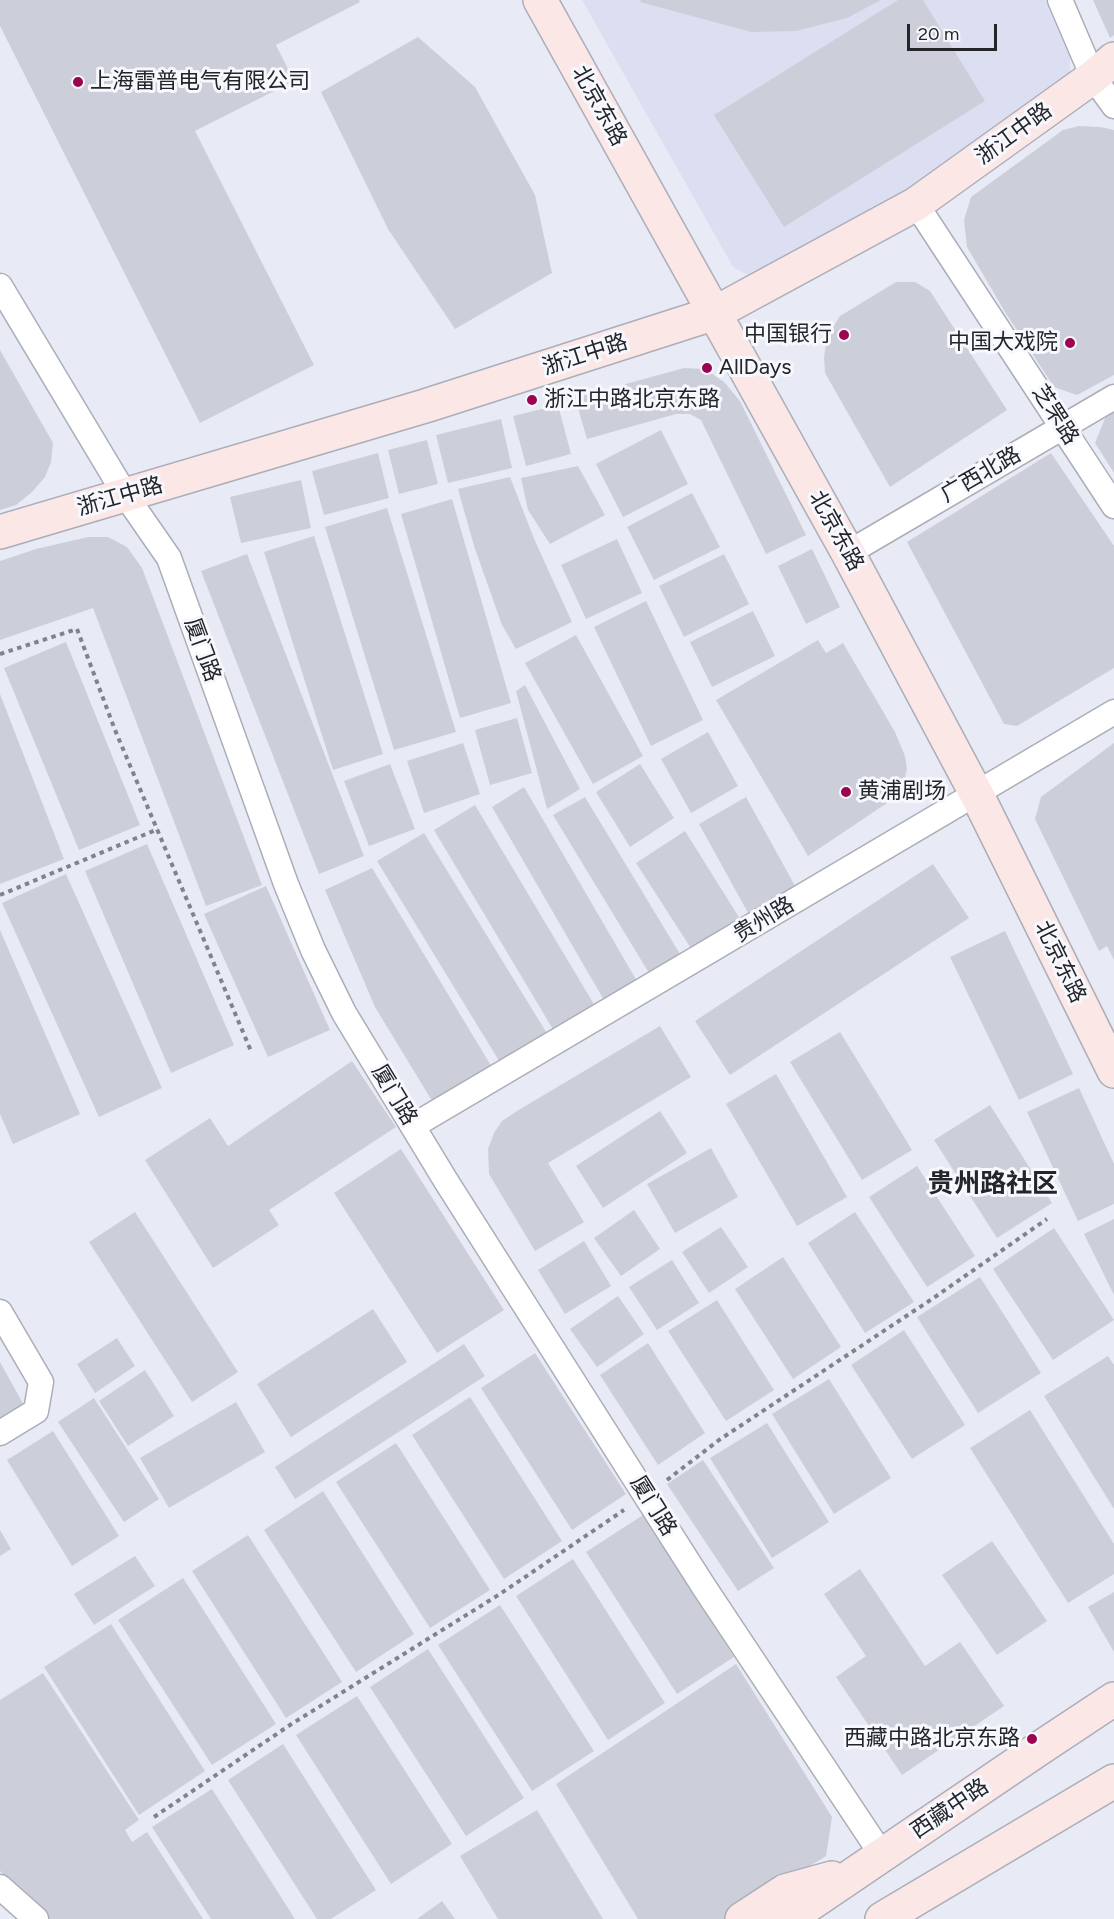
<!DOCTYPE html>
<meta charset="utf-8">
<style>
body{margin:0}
#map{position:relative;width:1114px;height:1919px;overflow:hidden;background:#e8ebf5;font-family:Figtree,sans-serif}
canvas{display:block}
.scale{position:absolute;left:907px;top:24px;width:90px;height:27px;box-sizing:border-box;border:3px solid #242529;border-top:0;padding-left:8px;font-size:18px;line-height:21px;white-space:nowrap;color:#242529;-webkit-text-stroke:4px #f6f8fe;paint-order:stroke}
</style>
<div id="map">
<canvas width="1114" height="1919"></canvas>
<div class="scale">20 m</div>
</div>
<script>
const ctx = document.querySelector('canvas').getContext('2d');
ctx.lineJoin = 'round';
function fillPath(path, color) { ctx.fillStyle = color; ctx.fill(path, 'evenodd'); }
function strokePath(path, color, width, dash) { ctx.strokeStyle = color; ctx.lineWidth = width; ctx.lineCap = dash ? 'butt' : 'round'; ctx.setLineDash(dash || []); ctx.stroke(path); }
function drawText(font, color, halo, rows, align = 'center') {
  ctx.font = font + ' Figtree,"Noto Sans SC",sans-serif'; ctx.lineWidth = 6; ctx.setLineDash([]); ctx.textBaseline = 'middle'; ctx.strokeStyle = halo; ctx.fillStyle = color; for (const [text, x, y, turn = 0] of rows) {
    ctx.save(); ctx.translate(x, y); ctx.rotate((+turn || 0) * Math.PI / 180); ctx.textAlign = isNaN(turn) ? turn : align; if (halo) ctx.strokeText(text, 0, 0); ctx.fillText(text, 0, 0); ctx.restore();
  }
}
fillPath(new Path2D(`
 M582 0H1045L1070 58V73L991 135 908 192 759 276 746 274 733 267Z`), '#dbdff1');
fillPath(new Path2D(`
 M0 0H359L360 2 276 45 294 81 195 131 314 365 200 423 0 26Z
 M641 0H881L847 18 796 31 751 32 640 2Z
 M898 0H923L985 101 784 227 714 115Z
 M1093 0H1114V35L1110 38Z
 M418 37 475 87 535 195 552 273 455 329 388 229 321 92Z
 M1079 126 1100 127 1114 130V375L1077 395 1054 387 1005 312 967 247 964 220 971 197 1063 130Z
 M896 282H915L930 291 1007 410 890 487 825 373 824 357 827 337 840 316Z
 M0 350 53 443 51 462 45 477 32 492 16 505 0 510Z
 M684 368 705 369 724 382 740 401 806 535 766 554 701 420 690 414H676L587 439 575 398Z
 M558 405 571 454 526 466 513 416Z
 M1114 408V473L1095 443 1108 411Z
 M501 419 512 468 448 483 436 435Z
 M661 430 688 484 623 517 596 464Z
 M427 440 438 484 399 494 388 450Z
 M378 453 389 498 324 515 312 471Z
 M1051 453 1114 546V668L1017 726 1004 724 907 542Z
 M578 466 605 515 550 544 528 510 521 478Z
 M510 477 535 541 572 622 516 649 502 625 474 546 458 489Z
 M301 480 311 528 241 543 230 497Z
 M692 493 720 547 654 580 627 527Z
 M452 499 511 703 460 718 401 514Z
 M387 508 456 732 394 750 325 527Z
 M314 536 383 754 333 770 264 552Z
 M88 537H108L127 547 142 568 262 885 206 906 93 608 0 640V561L36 549Z
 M617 539 642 593 586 619 561 565Z
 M812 549 840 607 806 624 778 566Z
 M247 554 364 856 319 874 201 571Z
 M724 554 749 604 684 637 659 586Z
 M646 601 703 720 651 746 594 627Z
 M753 611 775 656 712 687 690 642Z
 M576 635 643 756 593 784 525 663Z
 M818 640 826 653 843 643 895 732 905 756 907 769 903 785 893 799 808 856 716 700Z
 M66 642 140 825 79 850 4 668Z
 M525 685 580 789 547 809 516 691Z
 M0 694 64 859 0 884Z
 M517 718 532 773 490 785 475 730Z
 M708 732 738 786 691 813 661 759Z
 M463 743 480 794 424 813 407 761Z
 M1114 743V960L1107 946 1099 951 1035 819 1041 797Z
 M390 764 415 829 369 846 344 781Z
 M640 764 674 818 630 847 596 792Z
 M524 787 641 988 608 1007 492 807Z
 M585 797 683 959 652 978 553 815Z
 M746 797 799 893 752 920 699 824Z
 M475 805 598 1011 557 1036 434 830Z
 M685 831 742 922 694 953 636 863Z
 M424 833 551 1040 504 1069 377 861Z
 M147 844 234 1045 171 1073 85 871Z
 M933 864 969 918 730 1075 695 1021Z
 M372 868 496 1074 437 1109 375 1007 325 890Z
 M66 874 162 1088 99 1117 2 903Z
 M266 886 330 1030 268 1057 204 914Z
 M0 930 80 1114 13 1144 0 1114Z
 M1005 931 1073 1074 1019 1100 950 957Z
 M660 1026 691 1077 548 1163 584 1222 535 1251 489 1174 488 1149 494 1133 502 1121 517 1111Z
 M840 1032 912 1150 862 1180 790 1062Z
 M352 1061 396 1127 269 1210 279 1225 213 1268 145 1160 210 1118 228 1146Z
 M776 1074 847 1197 797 1226 726 1104Z
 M1079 1088 1114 1164V1204L1078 1221 1027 1112Z
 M990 1105 1052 1203 997 1238 934 1140Z
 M660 1111 687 1153 603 1208 576 1166Z
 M711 1148 738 1197 675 1233 647 1184Z
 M401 1149 504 1310 437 1353 334 1193Z
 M917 1166 975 1256 927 1287 869 1197Z
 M634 1210 660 1249 621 1276 594 1238Z
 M135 1212 238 1372 192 1402 89 1242Z
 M855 1212 914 1302 865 1333 808 1243Z
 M1114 1219V1295L1084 1234Z
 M721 1227 748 1267 709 1293 682 1252Z
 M1054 1228 1114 1320 1053 1360 993 1269Z
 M584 1241 611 1286 565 1314 538 1270Z
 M783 1257 841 1347 793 1379 735 1289Z
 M672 1260 699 1303 657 1330 629 1287Z
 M980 1277 1041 1373 978 1413 917 1317Z
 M618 1296 644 1334 597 1367 570 1329Z
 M717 1300 774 1390 726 1421 668 1331Z
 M373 1309 407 1362 291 1437 257 1384Z
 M904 1330 965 1425 912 1459 851 1365Z
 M117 1338 135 1366 95 1393 77 1364Z
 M648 1343 705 1433 658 1465 600 1375Z
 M464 1344 485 1376 295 1499 275 1467Z
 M535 1353 626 1494 572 1530 481 1388Z
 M1108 1356 1114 1365V1509L1044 1396Z
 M0 1362 25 1407 0 1423Z
 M145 1370 174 1416 128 1446 99 1401Z
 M829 1379 891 1478 834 1514 772 1414Z
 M470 1397 562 1541 504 1579 412 1435Z
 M94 1398 159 1499 124 1522 58 1422Z
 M236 1402 265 1452 169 1508 140 1458Z
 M1030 1410 1114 1544V1574L1068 1603 970 1448Z
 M767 1423 829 1522 772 1558 710 1458Z
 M53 1431 119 1536 72 1566 7 1460Z
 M396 1443 490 1590 430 1628 336 1482Z
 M703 1460 774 1568 738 1591 667 1484Z
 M323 1491 414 1634 356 1672 264 1530Z
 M643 1515 734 1657 677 1694 586 1552Z
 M0 1530 11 1549 0 1556Z
 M248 1535 342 1682 286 1718 192 1571Z
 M992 1541 1047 1621 997 1655 942 1575Z
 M135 1556 155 1586 94 1625 74 1594Z
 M573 1559 665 1703 608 1740 516 1596Z
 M860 1569 925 1666 960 1642 1004 1706 902 1775 836 1677 866 1656 824 1594Z
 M183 1578 276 1724 212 1765 118 1620Z
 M1114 1592V1652L1088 1607Z
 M500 1605 594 1751 532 1791 438 1645Z
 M111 1624 205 1771 139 1815 44 1667Z
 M428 1649 524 1798 466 1836 370 1687Z
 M736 1664 832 1817 826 1856 725 1919H638L556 1784Z
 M43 1673 139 1820 125 1830 132 1842 147 1832 203 1919H50L0 1871V1700Z
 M357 1696 452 1844 391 1884 296 1735Z
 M283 1744 376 1890 331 1919H317L228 1780Z
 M212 1789 295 1919H211L152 1827Z
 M537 1810 603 1919H498L460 1856Z
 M442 1901 455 1919H417Z`), '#cccfd9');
const street = new Path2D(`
 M1060 0 1093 77 1114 106
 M916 204 1114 506
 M0 286 126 496 169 558 286 884 313 950 344 1013 446 1181 646 1496 704 1587 882 1855
 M848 553 1114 397
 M413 1126 1114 712
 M0 1312 41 1382 36 1411 0 1433
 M0 1887 36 1919`);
const secondary = new Path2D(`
 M540 0 848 553 977 795 1114 1071
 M0 532 425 406 715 313 916 204 1093 77 1114 59
 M742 1919 785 1891 832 1878
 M788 1919 1037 1750 1114 1699
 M882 1919 1114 1781`);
strokePath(street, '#abaeb8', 27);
strokePath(secondary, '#abaeb8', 36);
strokePath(new Path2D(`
 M0 654 77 629 115 730 251 1051
 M0 895 158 829
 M667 1480 719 1440 932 1299 1047 1219
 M154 1817 290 1725 500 1594 624 1510`), '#81838a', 4, [4.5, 4.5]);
strokePath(street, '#fff', 24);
strokePath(secondary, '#fce7e7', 33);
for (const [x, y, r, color] of [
 [78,82,6,"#9d044f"],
 [844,335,6,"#9d044f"],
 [1070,343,6,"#9d044f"],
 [707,368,6,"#9d044f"],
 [532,400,6,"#9d044f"],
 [846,792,6,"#9d044f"],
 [1032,1739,6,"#9d044f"]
]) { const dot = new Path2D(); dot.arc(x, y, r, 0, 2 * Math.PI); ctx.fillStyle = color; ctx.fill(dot); strokePath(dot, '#f6f8fe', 2); }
drawText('22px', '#242529', '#f6f8fe', [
 ["上海雷普电气有限公司",90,82],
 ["中国银行",832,335,"right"],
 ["中国大戏院",1058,343,"right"],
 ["AllDays",719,368],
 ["浙江中路北京东路",544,400],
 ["黄浦剧场",858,792],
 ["西藏中路北京东路",1020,1739,"right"]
], 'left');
drawText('22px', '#242529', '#f6f8fe', [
 ["北京东路",599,106,61],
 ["浙江中路",1014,134,-36],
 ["浙江中路",585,355,-18],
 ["芝罘路",1055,415,57],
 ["广西北路",981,475,-30],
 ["浙江中路",120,497,-16],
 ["北京东路",836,531,61],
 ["厦门路",202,650,70],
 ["贵州路",764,920,-31],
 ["北京东路",1060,962,64],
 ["厦门路",394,1095,59],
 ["厦门路",653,1506,58],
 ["西藏中路",950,1809,-34]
]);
drawText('bold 26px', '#242529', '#f6f8fe', [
 ["贵州路社区",993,1184]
]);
</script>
